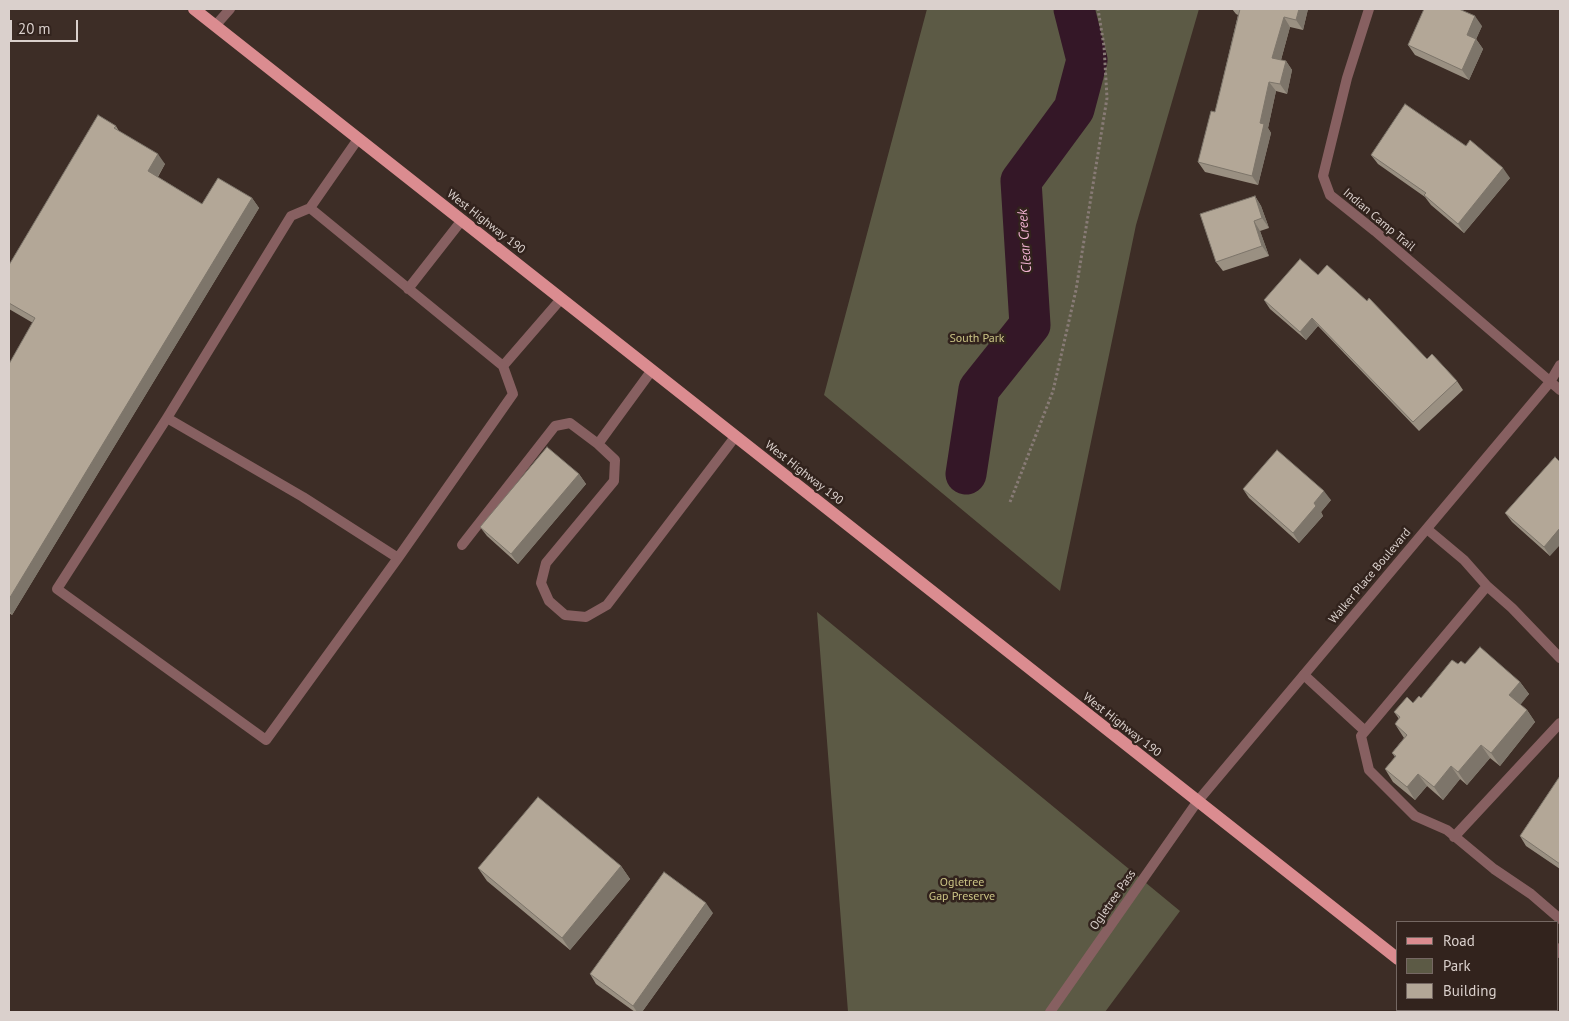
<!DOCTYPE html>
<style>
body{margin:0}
#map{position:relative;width:1569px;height:1021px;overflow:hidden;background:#3d2d26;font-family:"PT Sans",sans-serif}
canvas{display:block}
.frame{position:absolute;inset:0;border:10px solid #dad0cc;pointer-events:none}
.legend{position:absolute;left:1396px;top:921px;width:162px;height:90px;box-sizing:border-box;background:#32231d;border:1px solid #756863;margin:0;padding:6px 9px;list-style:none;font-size:15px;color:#dad0cc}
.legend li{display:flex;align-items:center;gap:10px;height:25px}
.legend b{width:25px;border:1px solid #756863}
.scale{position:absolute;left:10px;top:20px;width:68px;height:22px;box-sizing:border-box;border:2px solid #dad0cc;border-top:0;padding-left:6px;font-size:15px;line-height:18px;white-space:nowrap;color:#dad0cc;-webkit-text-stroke:4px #32231d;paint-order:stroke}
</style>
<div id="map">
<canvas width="1569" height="1021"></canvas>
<div class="frame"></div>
<ul class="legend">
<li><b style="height:6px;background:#db8c90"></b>Road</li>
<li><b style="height:14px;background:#5c5a45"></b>Park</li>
<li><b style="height:14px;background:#b3a797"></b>Building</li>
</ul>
<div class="scale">20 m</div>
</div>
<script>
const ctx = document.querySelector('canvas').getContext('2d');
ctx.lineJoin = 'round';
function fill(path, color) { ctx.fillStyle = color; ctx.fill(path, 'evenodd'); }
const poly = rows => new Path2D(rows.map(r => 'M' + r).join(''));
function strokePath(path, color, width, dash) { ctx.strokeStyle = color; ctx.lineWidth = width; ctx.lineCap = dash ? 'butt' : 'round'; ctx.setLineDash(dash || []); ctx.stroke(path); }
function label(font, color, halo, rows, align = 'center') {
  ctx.font = font + ' "PT Sans",sans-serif'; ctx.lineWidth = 5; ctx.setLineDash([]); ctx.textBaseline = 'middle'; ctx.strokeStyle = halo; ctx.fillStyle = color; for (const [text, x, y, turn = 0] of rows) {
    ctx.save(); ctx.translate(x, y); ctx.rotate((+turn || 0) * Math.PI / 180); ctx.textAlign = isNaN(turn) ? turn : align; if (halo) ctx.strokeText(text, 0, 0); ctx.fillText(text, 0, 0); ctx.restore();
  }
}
const green = poly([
 [927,9,1199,9,1136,225,1060,591,824,395],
 [817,612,1180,911,1105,1012,848,1012]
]);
const river = poly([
 [966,474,979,389,1030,325,1021,181,1074,109,1087,60,1074,9]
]);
const path = poly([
 [1010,502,1053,391,1076,290,1107,98,1104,46,1098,9]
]);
const service = poly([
 [215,26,230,9],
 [358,139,310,208,503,366,561,299],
 [310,208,291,216,167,418,57,589,266,740,398,558,513,394,503,366],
 [408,289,462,220],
 [167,418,303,497,398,558],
 [598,444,615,460,614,481,546,563,541,583,549,601,565,615,586,617,607,605,735,437],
 [1427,529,1464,560,1487,586],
 [462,545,555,426,570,423,598,444,652,370],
 [1560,658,1512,608,1487,586,1361,736,1369,770,1415,816,1447,830,1494,869,1531,894,1560,919],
 [1304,675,1365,731],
 [1454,837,1560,723],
 [1558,953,1560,948],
 [1525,1012,1526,1010]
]);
const minor = poly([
 [1369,9,1347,78,1323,176,1330,195,1375,231,1560,390],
 [1050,1012,1197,802,1550,382,1560,365]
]);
const primary = poly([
 [194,9,1398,959],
 [1472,1010,1476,1012]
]);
const wall = poly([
 [1232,9,1308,9,1303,30,1290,27,1281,60,1286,61,1292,70,1287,94,1276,91,1268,128,1271,133,1258,185,1205,172,1198,162,1215,112,1238,15,1236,14],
 [1482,26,1476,39,1483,49,1469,80,1415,55,1408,45],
 [116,126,119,131,165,164,158,177,202,204,252,198,259,208,12,615,9,613,9,364,33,323,9,309,9,265],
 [1371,155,1510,178,1464,233,1431,205,1425,197,1378,164],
 [1255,196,1261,206,1269,228,1260,231,1269,256,1223,271,1216,262],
 [1318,275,1427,359,1457,381,1463,390,1419,431,1318,326,1306,340,1270,309,1264,300],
 [1555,457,1550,556,1512,522,1505,513],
 [579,474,586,484,518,564,487,536,480,527],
 [1243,489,1331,500,1321,512,1323,516,1299,543,1249,498],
 [1458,664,1465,664,1520,682,1529,694,1520,704,1527,710,1535,722,1500,766,1490,758,1467,785,1460,779,1443,800,1427,786,1415,800,1393,782,1385,769,1395,757,1392,753,1404,738,1395,724,1399,719,1394,712,1421,698],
 [1560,776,1560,869,1526,846,1520,836],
 [621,866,630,879,570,950,487,881,478,868],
 [713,913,642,1012,635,1012,596,984,590,974]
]);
const shadedWall = poly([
 [1299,9,1308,9,1303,30,1296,20],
 [1475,16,1482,26,1474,44,1467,35],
 [1284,17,1290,27,1279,67,1272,58],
 [1476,39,1483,49,1469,80,1462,70],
 [1286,61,1292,70,1287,94,1280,84],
 [1269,82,1276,91,1268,128,1271,133,1258,185,1252,176,1260,123],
 [158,154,165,164,155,181,148,171],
 [1503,168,1510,178,1464,233,1458,224],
 [1255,196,1261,206,1269,228,1262,218],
 [252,198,259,208,12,615,9,610,9,599],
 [1254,221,1260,231,1269,256,1262,246],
 [1312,318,1318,326,1306,340,1300,332],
 [579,474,586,484,518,564,511,554],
 [1324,491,1331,500,1321,512,1323,516,1299,543,1293,533,1314,503],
 [1560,528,1560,545,1550,556,1544,547],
 [1520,682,1529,694,1518,708,1509,695],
 [1527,710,1535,722,1500,766,1491,753],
 [1481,745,1490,758,1467,785,1458,772],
 [1451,766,1460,779,1443,800,1434,787],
 [1418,774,1427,786,1415,800,1407,787],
 [621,866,630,879,570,950,562,938],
 [706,903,713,913,642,1012,637,1012,633,1006]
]);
const building = poly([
 [1240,9,1299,9,1296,20,1284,17,1272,58,1286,61,1280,84,1269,82,1260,123,1264,124,1252,176,1198,162,1211,111,1215,112,1240,9],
 [1424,9,1459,9,1475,16,1467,35,1476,39,1462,70,1408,45,1424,9],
 [1405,104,1466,146,1470,140,1503,168,1458,224,1424,195,1426,193,1371,155,1405,104],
 [98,115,116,126,114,128,158,154,148,171,202,204,218,178,252,198,9,599,9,364,35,318,9,303,9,265,98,115],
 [1255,196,1262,218,1254,221,1262,246,1216,262,1200,214,1255,196],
 [1300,259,1318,275,1327,265,1367,301,1369,298,1427,359,1432,354,1457,381,1413,422,1312,318,1300,332,1264,300,1300,259],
 [547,447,579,474,511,554,480,527,547,447],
 [1277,450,1324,491,1314,503,1316,506,1293,533,1243,489,1277,450],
 [1555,457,1560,462,1560,528,1544,547,1505,513,1555,457],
 [1480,647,1520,682,1509,695,1527,710,1491,753,1481,745,1458,772,1451,766,1434,787,1418,774,1407,787,1385,769,1396,756,1392,753,1407,735,1395,724,1400,717,1394,712,1407,697,1413,703,1419,696,1421,698,1452,660,1458,664,1461,661,1465,664,1480,647],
 [1560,776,1560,864,1520,836,1560,776],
 [538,797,621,866,562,938,478,868,538,797],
 [664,872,706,903,633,1006,590,974,664,872]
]);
const streetNames = [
 ["Indian Camp Trail",1379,220,40],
 ["West Highway 190",486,222,38],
 ["West Highway 190",804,473,38],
 ["Walker Place Boulevard",1370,576,-50],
 ["West Highway 190",1122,725,38],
 ["Ogletree Pass",1113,900,-55]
];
const parkNames = [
 ["South Park",977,339],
 ["Ogletree",962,883],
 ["Gap Preserve",962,897]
];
const waterNames = [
 ["Clear Creek",1025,241,-94]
];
fill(green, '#5c5a45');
strokePath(river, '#341727', 41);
strokePath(path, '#887b76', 3, [2.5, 2.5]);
strokePath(service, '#876061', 10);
strokePath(minor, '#876061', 10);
strokePath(primary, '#db8c90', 12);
fill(wall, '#9a9082');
fill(shadedWall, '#7d756a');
fill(building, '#b3a797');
strokePath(building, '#7d756a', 1);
label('12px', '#dad0cc', '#32231d', streetNames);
label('12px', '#cbc485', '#32231d', parkNames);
label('italic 14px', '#f2b3d2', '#32231d', waterNames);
</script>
